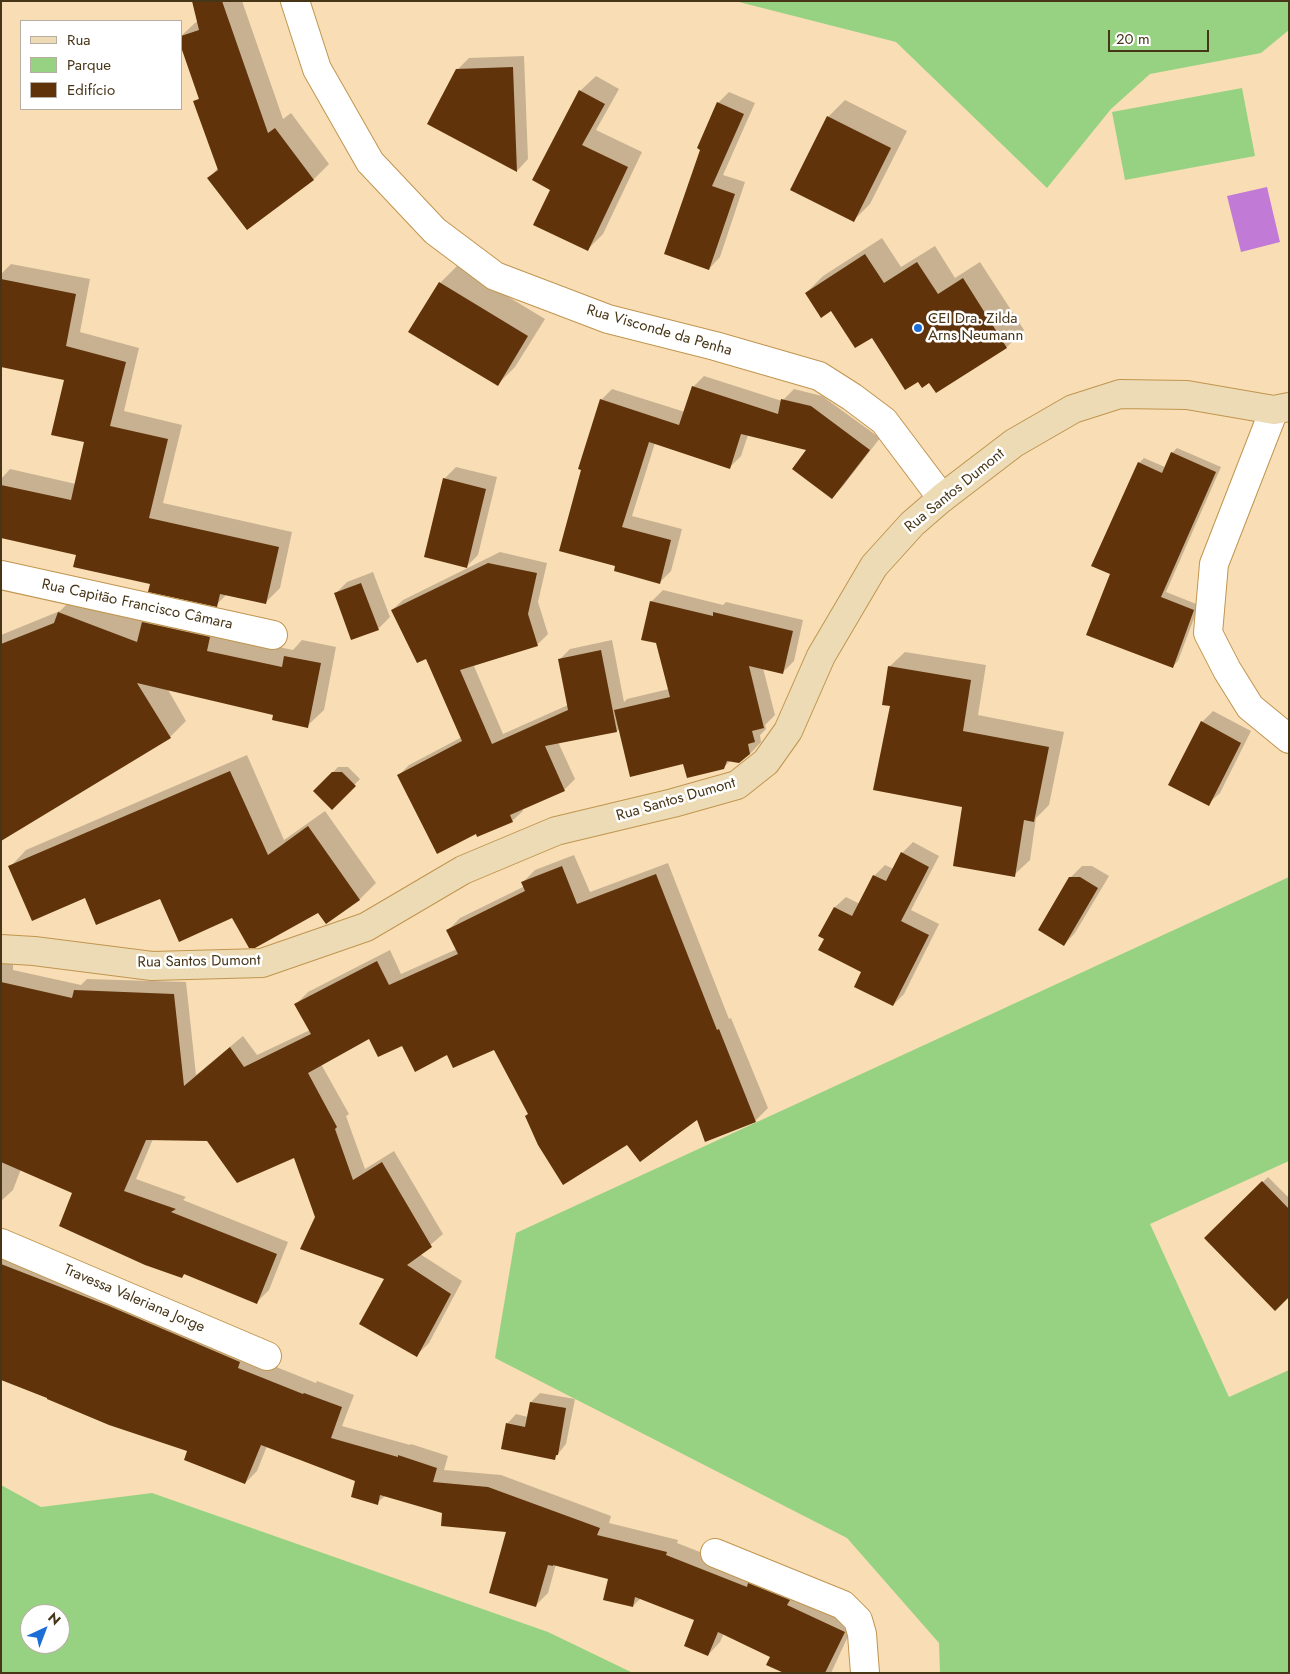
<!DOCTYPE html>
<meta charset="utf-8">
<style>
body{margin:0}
#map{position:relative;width:1290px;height:1674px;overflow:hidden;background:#f9deb5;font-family:Jost,sans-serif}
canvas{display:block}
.frame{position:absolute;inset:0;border:2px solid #473517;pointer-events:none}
.legend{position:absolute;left:20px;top:20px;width:162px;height:90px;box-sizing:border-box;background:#fff;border:1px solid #b5aea2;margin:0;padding:6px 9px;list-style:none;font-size:15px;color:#473517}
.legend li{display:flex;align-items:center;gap:10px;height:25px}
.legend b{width:25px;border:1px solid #b5aea2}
.north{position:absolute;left:20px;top:1604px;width:50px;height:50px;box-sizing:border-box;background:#fff;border:1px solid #b5aea2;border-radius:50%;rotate:43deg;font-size:14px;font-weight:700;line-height:20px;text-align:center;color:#473517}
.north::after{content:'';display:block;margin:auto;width:18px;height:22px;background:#1d6dd7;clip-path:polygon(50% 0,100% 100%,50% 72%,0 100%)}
.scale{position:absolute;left:1108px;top:30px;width:101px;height:22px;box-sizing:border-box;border:2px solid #473517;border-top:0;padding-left:6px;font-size:15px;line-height:18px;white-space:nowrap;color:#473517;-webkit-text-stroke:4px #fff;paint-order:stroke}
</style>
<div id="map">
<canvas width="1290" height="1674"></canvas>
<div class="frame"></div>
<ul class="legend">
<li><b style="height:6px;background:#ecdbb4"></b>Rua</li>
<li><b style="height:14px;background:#97d282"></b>Parque</li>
<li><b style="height:14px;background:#60330a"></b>Edifício</li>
</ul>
<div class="north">N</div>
<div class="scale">20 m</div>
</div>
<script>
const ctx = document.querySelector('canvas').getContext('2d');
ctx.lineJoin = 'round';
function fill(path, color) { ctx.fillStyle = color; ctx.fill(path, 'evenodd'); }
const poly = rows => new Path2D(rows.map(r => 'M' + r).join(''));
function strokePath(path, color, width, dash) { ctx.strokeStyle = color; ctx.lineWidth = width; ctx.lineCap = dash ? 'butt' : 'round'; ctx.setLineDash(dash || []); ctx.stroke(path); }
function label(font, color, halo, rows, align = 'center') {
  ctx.font = font + ' Jost,sans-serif'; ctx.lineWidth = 5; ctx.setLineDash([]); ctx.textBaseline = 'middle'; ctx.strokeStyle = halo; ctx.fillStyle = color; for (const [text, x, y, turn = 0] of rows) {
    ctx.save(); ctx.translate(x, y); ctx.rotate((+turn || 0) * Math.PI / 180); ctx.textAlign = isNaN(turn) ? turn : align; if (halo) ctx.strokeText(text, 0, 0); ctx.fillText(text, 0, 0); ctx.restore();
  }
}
const green = poly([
 [735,1,1289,1,1289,30,1261,53,1150,74,1111,109,1047,188,896,42],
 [1242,88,1255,156,1125,180,1112,112],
 [1289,877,1289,1161,1150,1224,1229,1397,1289,1370,1289,1673,940,1673,939,1643,847,1538,495,1358,516,1233],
 [1,1485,41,1507,152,1493,548,1632,633,1673,1,1673],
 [30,1614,60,1614,60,1644,30,1644]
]);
const water = poly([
 [1267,187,1280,242,1241,252,1227,196]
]);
const shadow = poly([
 [194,1,242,1,283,119,291,113,329,164,314,179,209,178,218,168,195,102,200,97,181,36,195,23,198,21],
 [524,56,528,159,517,171,457,70,469,58],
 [596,76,619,89,596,130,642,152,603,234,588,249,551,189,580,91],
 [729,92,755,103,723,175,745,182,720,257,709,269,666,253,718,103],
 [845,100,907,131,870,204,853,221,828,117],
 [882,238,901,267,935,246,955,278,980,262,1024,330,1007,347,936,391,930,381,872,336,806,293,823,276],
 [11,264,90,279,80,332,139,348,124,411,182,425,163,503,292,532,280,588,265,603,227,594,216,605,152,583,77,554,1,537,1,479,10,469,76,484,85,441,65,379,1,366,1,274],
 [457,266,545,319,515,367,498,384,440,283],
 [704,376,782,401,794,389,822,396,880,438,843,486,832,498,808,449,748,435,741,456,730,467,655,443,632,516,682,529,671,571,660,582,616,570,601,400,612,389,685,412,693,387],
 [1177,448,1221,467,1166,592,1199,605,1178,661,1172,667,1111,574,1139,463,1144,458,1165,467,1172,453],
 [456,467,497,477,478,555,466,567,444,479],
 [500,552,547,563,538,602,548,634,537,645,474,666,503,734,568,705,559,660,570,649,612,640,624,702,627,699,669,689,651,602,663,590,723,605,726,602,803,620,794,661,783,672,763,668,775,715,765,725,766,729,760,735,761,742,750,754,731,760,723,768,684,762,620,728,617,731,558,742,575,779,564,790,522,808,523,811,512,821,476,832,398,776,409,765,462,737,426,657,392,610,403,600],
 [373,572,390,617,378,629,336,593,347,582],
 [75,596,144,622,159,606,222,635,293,650,302,640,336,647,324,710,307,726,274,714,167,688,186,721,170,737,1,839,1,635,60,611],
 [905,652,986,665,978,715,1064,732,1049,805,1036,818,1030,860,1014,875,963,806,889,667],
 [1213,711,1251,731,1220,793,1208,804,1202,722],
 [247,755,284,840,325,811,376,883,360,899,327,922,318,911,233,917,160,897,85,896,10,867,26,850],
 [338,767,348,767,360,779,332,808,315,791],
 [913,842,939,856,911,910,939,924,904,994,893,1005,863,972,826,938,835,907,846,897,860,904,874,876,885,865,894,869,902,853],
 [574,855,590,892,668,863,729,1019,731,1018,768,1108,756,1120,706,1140,697,1118,627,1144,529,1114,494,1048,448,1053,370,1037,321,1064,349,1114,346,1116,365,1169,394,1151,443,1234,420,1254,462,1281,429,1343,417,1355,385,1278,317,1218,295,1156,208,1140,153,1139,136,1179,186,1197,183,1200,288,1242,269,1290,257,1302,185,1273,182,1277,74,1193,21,1169,13,1190,1,1201,1,960,13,960,13,970,81,985,87,979,186,982,196,1075,243,1036,257,1055,310,1030,296,1004,308,992,390,950,401,974,457,949,448,930,460,918,525,886,523,882,535,870],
 [1082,866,1092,866,1109,876,1075,933,1064,945,1070,878],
 [1268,1177,1289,1198,1289,1295,1206,1238],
 [1,1248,249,1356,316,1383,317,1381,354,1395,342,1426,410,1445,411,1444,448,1456,444,1470,501,1475,611,1516,609,1523,678,1540,677,1543,759,1575,856,1619,831,1673,785,1673,772,1656,724,1633,720,1642,708,1655,695,1619,641,1598,633,1606,610,1578,556,1564,548,1593,536,1605,508,1530,385,1496,377,1503,356,1480,267,1446,257,1471,245,1483,189,1450,1,1378],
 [540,1393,575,1399,566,1444,554,1459,507,1424,516,1414,528,1417,531,1402]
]);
const building = poly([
 [192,1,222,1,268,133,275,128,314,180,247,230,207,178,218,170,193,101,199,99,181,47,181,36,199,30],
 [513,67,517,172,427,124,456,69],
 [579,90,605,104,582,145,628,167,588,251,533,225,550,190,532,180],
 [717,102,744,114,712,186,735,194,709,270,664,254,700,150,697,148],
 [827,116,891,148,854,222,790,190],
 [865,254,884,283,917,262,938,294,963,278,1007,348,936,393,929,383,922,388,918,382,905,390,872,338,855,348,831,311,821,318,805,293],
 [1,279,76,294,66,346,126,362,110,426,168,439,149,518,279,547,266,604,220,594,217,607,148,592,150,584,73,567,76,555,1,538,1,485,71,500,84,442,51,435,64,380,1,367],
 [439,282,528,336,498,386,408,332],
 [692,386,778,414,781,399,811,406,870,450,832,499,792,469,806,450,741,434,730,469,649,442,622,527,671,540,660,584,614,571,615,566,559,551,581,470,578,469,600,399,679,425],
 [1171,452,1216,472,1161,597,1194,610,1173,668,1086,635,1110,574,1091,566,1138,462,1162,473],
 [443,478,486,489,467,568,424,557],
 [488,563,537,573,528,614,538,646,460,670,492,744,568,710,558,659,601,650,617,732,545,746,565,791,510,815,513,822,477,837,476,834,437,854,397,775,462,741,426,659,417,663,391,610],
 [361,583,379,630,351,640,334,593],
 [650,601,713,616,713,612,793,631,783,674,749,666,764,728,752,731,755,742,748,744,750,754,739,763,727,761,724,769,687,778,683,764,630,777,614,710,670,697,656,643,641,640],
 [58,612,137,642,142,622,210,637,207,651,282,667,284,656,321,663,308,728,272,720,273,715,137,683,171,738,1,841,1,644,54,623],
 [888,666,971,680,963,731,1049,747,1034,822,1024,820,1015,877,953,866,962,807,873,790,890,706,882,705],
 [1201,721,1241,743,1209,806,1168,785],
 [230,771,268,855,308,826,360,900,326,924,318,913,255,948,249,948,232,918,179,942,160,899,96,925,85,898,32,921,8,866],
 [332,772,342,772,356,786,332,810,313,791],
 [901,852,929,867,901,921,929,935,893,1006,854,987,861,972,818,950,824,939,818,936,834,907,852,916,873,875,886,881],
 [562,866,577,904,656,874,717,1030,719,1029,756,1122,705,1142,697,1120,640,1162,627,1145,563,1185,538,1145,525,1116,528,1114,494,1050,453,1068,447,1055,415,1072,402,1046,378,1057,369,1039,308,1073,337,1127,335,1129,353,1180,382,1162,432,1247,407,1265,451,1294,417,1357,359,1324,384,1279,300,1249,315,1217,294,1158,237,1183,207,1141,146,1140,124,1191,176,1209,171,1212,277,1254,257,1304,184,1274,182,1278,145,1265,59,1226,72,1193,1,1162,1,982,72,998,74,990,174,994,184,1086,230,1047,244,1067,311,1034,294,1004,377,961,389,985,458,954,446,930,525,891,521,882],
 [1069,877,1080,877,1098,888,1064,946,1038,930],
 [1262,1181,1289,1209,1289,1297,1275,1311,1204,1238],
 [1,1264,109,1306,240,1362,238,1368,303,1394,304,1393,342,1407,331,1438,398,1457,398,1455,437,1468,433,1482,488,1487,600,1528,597,1535,667,1552,666,1555,747,1587,748,1583,790,1600,787,1605,845,1632,825,1673,784,1673,766,1665,770,1657,718,1632,708,1656,684,1646,694,1620,635,1597,633,1607,603,1600,608,1579,553,1565,553,1566,548,1565,536,1607,489,1593,506,1532,441,1526,442,1513,380,1495,378,1505,351,1497,355,1481,261,1445,245,1484,184,1460,187,1451,109,1425,47,1399,47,1398,1,1380],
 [530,1402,566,1408,558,1455,556,1455,555,1460,501,1449,506,1423,525,1427]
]);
const street = poly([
 [295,1,317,69,370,162,435,231,495,276,608,319,715,346,819,376,852,397,884,421,942,498],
 [1274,410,1214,564,1208,633,1227,670,1250,707,1289,739],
 [1,575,273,635],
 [1,1243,267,1356],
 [715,1553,843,1605,858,1620,862,1634,865,1673]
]);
const secondary = poly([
 [1,949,34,951,152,966,262,963,366,927,463,870,556,831,673,803,737,785,766,762,788,731,821,656,874,566,912,524,942,498,1014,443,1073,409,1120,394,1187,395,1274,410,1289,407]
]);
const markers = [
 [918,328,5,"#1d6dd7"]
];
const poiNames = [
 ["CEI Dra. Zilda",928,319],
 ["Arns Neumann",928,336]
];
const streetNames = [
 ["Rua Visconde da Penha",659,331,16],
 ["Rua Santos Dumont",955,491,-39],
 ["Rua Capitão Francisco Câmara",137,605,12],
 ["Rua Santos Dumont",676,800,-16],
 ["Rua Santos Dumont",199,962,-1],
 ["Travessa Valeriana Jorge",134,1299,23]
];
fill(green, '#97d282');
fill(water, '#c17bd7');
fill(shadow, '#0003');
fill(building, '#60330a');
strokePath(street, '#c0954f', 30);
strokePath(secondary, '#c0954f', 30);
strokePath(street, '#fff', 28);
strokePath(secondary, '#ecdbb4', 28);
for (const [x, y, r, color] of markers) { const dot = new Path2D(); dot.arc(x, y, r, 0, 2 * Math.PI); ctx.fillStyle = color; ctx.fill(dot); strokePath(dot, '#fff', 2); }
label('15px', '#473517', '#fff', poiNames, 'left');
label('15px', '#473517', '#fff', streetNames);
</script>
